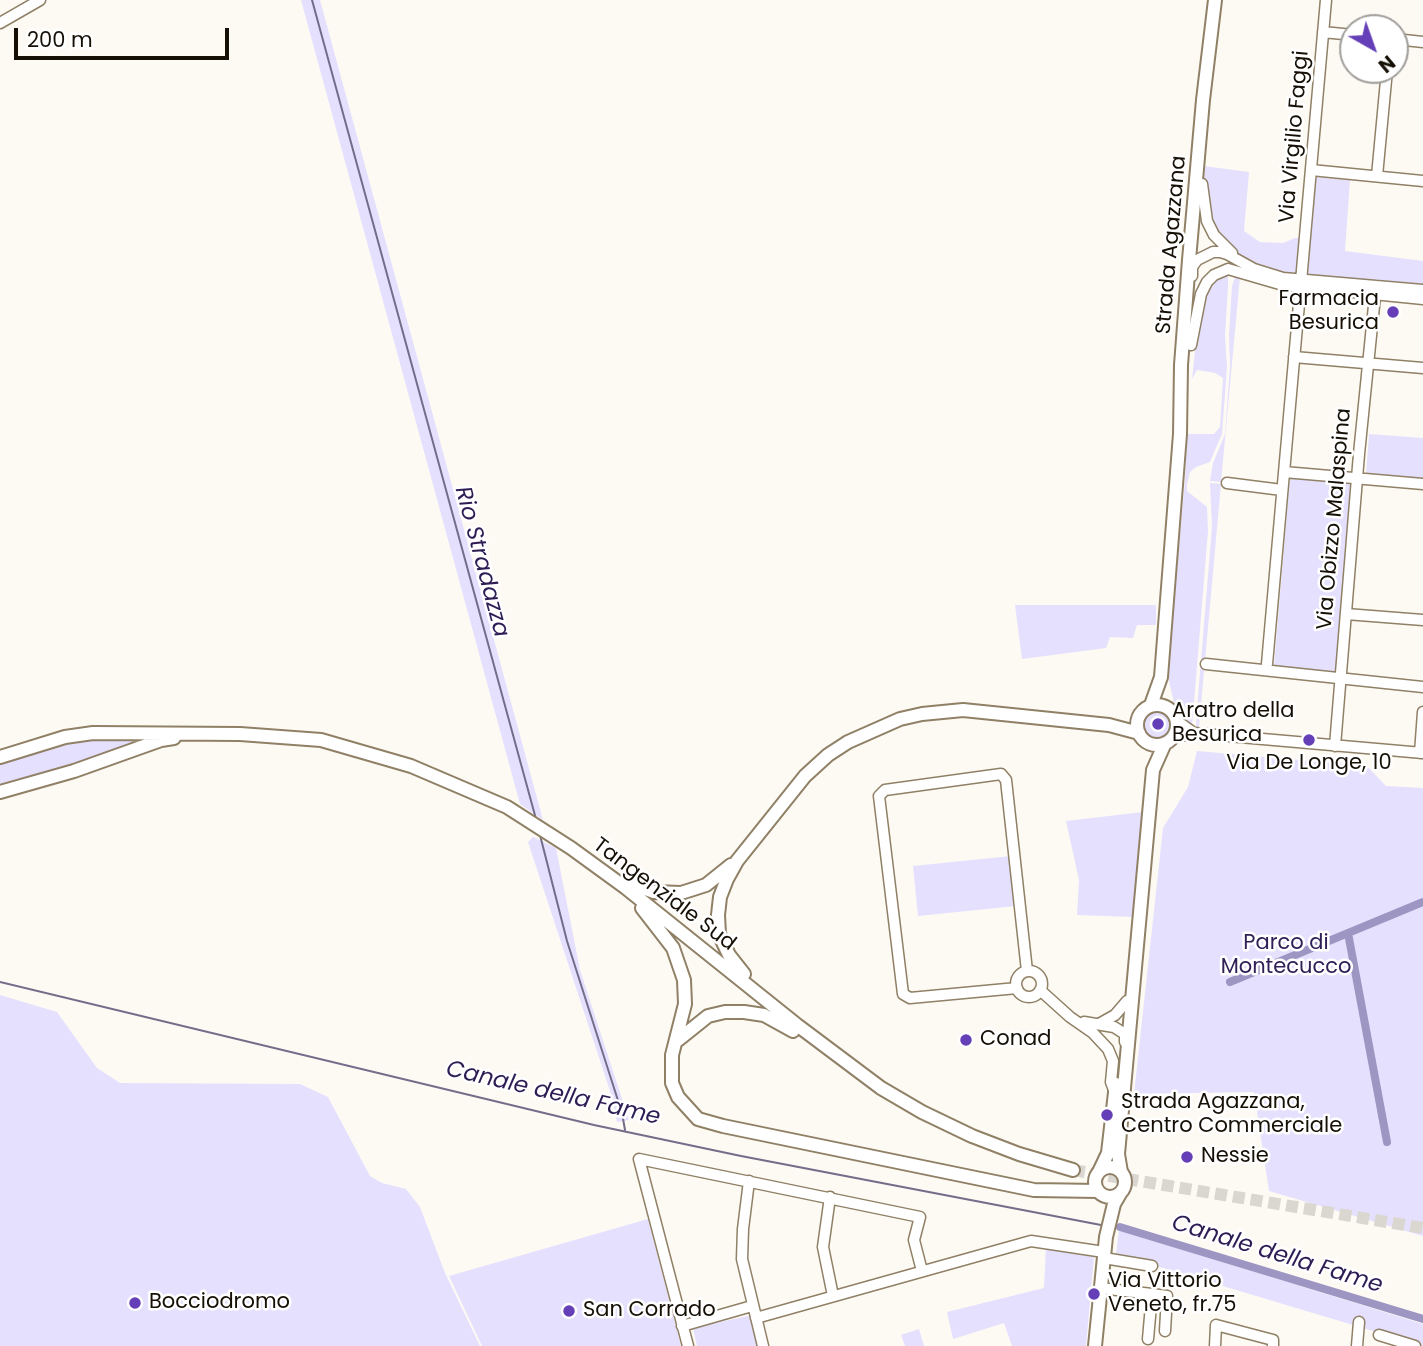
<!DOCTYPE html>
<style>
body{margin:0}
#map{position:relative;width:1423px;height:1346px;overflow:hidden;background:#fdfaf4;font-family:Poppins,sans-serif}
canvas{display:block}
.north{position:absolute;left:1339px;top:14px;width:70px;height:70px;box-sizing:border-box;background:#fff;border:2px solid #a19f9b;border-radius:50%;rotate:140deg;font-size:19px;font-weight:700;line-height:28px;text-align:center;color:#150f06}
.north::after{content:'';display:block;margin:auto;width:24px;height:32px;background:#653fb7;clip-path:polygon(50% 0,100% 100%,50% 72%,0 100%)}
.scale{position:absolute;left:14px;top:28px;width:215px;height:32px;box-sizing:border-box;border:4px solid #150f06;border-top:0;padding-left:9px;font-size:21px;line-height:24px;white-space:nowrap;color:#150f06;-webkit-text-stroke:5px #fff;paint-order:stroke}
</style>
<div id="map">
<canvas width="1423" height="1346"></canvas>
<div class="north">N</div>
<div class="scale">200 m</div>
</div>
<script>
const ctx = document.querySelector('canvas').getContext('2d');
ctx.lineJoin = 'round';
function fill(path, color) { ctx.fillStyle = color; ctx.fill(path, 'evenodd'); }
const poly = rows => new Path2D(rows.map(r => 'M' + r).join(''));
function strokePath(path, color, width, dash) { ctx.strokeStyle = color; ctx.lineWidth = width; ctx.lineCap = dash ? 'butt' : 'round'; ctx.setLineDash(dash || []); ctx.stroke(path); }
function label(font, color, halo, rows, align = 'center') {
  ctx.font = font + ' Poppins,sans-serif'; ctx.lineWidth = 5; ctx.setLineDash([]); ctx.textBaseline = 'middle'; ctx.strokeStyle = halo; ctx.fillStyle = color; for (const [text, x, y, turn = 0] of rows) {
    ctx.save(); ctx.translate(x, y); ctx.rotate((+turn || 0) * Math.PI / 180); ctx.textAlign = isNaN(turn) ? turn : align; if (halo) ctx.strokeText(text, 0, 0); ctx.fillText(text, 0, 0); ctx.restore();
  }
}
const green = poly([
 [301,0,320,0,543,820,520,804],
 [1204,166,1249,172,1244,231,1260,242,1283,243,1295,238,1305,238,1311,177,1350,180,1345,251,1423,261,1423,290,1283,278,1241,261,1214,235,1202,184],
 [1222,275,1228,276,1228,286,1225,336,1227,367,1222,434,1210,462,1196,467,1190,472,1187,484,1187,491,1207,507,1208,531,1192,727,1185,721,1174,702,1167,673,1185,480,1187,434,1214,434,1220,427,1223,378,1215,373,1197,370,1192,379,1197,332,1205,293,1215,280],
 [1235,277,1240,277,1221,482,1210,481,1213,463,1225,434,1230,366,1229,335,1232,286],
 [1369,434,1423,438,1423,479,1366,475],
 [1290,477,1354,484,1335,673,1274,666],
 [1210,483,1221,484,1199,727,1196,727,1198,697,1212,527],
 [1015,605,1156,605,1156,625,1137,625,1133,638,1110,637,1106,648,1022,659],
 '1141 724a16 16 0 1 1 32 0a16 16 0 1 1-32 0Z',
 [135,736,135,743,107,754,0,787,0,760,72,739],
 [1197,751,1367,766,1386,786,1423,788,1423,1236,1269,1191,1254,1092,1134,1094,1163,828,1188,787],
 [1143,812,1135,917,1077,915,1079,880,1066,821],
 [533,837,556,848,580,970,629,1120,617,1122,611,1094,528,842],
 [1011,856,1016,906,918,916,913,866],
 [0,995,57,1012,97,1068,120,1083,300,1084,328,1097,370,1176,382,1183,406,1189,420,1207,445,1273,480,1346,0,1346],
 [648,1219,681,1346,482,1346,449,1276],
 [1119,1230,1423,1324,1423,1346,1116,1254],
 [1046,1247,1094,1257,1086,1346,1012,1346,1004,1323,953,1339,947,1312,1044,1288],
 [752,1315,761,1346,697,1346,693,1328],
 [919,1329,924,1346,905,1346,901,1335]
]);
const stream = poly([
 [312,0,536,819],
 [540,835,567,941,622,1113,625,1130],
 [0,982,594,1125,741,1156,1101,1225]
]);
const canal = poly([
 [1348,933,1387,1142],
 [1230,982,1423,902],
 [1120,1227,1423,1319]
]);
const majorTunnel = poly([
 [1073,1170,1423,1228]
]);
const minor = poly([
 [0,23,40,0],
 [1323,32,1353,35],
 [1395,39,1423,42],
 [1311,170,1423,181],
 [1377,176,1387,70],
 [1202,184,1207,221,1214,235,1232,253],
 [1192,276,1192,267,1197,260,1213,252,1220,252,1227,254,1254,269,1283,278,1423,290],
 [1191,345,1201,294,1207,282,1214,275,1228,269,1283,285,1423,299],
 [1294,357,1423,368],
 [1284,472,1423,484],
 [1227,483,1282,490],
 [1346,614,1423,620],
 [1206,664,1423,687],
 [1267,664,1326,0],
 [1177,721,1194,733],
 [1172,738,1194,733,1423,753],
 [1335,746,1359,454,1376,286],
 [1420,753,1423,712],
 '1016 984a13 13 0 1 1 26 0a13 13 0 1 1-26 0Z',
 [1017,988,910,998,903,994,879,796,885,790,1001,774,1006,780,1027,971],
 [1040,990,1070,1017,1093,1033,1108,1049,1113,1061,1111,1082,1114,1090],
 [1084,1022,1114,1027,1125,1034,1125,1042],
 [1099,1024,1115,1015,1127,1001],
 [749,1181,743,1229,742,1259,763,1346],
 [830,1197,823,1247,833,1296],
 [1104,1258,1152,1266],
 [1100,1288,1152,1294,1148,1339],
 [1152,1294,1167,1296,1165,1331],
 [756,1318,1031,1241,1104,1252],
 [682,1326,752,1306],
 [1379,1335,1415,1346],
 [688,1346,639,1159,920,1217,914,1240,922,1271],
 [1215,1346,1216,1325,1273,1340,1273,1346],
 [1357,1346,1359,1322]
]);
const major = poly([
 '1137 725a20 20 0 1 1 40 0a20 20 0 1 1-40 0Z',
 [1151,705,1161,677,1180,434,1181,365,1189,260,1203,100,1215,0],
 [0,757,65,737,93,733,240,734,321,740,411,766,507,807,571,848,626,888,797,1025,881,1088,922,1112,972,1136,1019,1154,1073,1170],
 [0,792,74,771,161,740,174,738],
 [627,882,654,892,681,893,706,885,731,865],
 [642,908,673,948,684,980,685,1004,672,1055,672,1083,678,1097,698,1119,723,1126,1034,1190,1098,1191],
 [744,974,729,955,719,934,718,915,720,897,727,879,737,861,805,776,828,755,848,742,900,719,922,714,963,710,1109,725,1139,733],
 [678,1040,708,1016,725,1012,744,1012,764,1015,793,1031],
 '1095 1182a15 15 0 1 1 30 0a15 15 0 1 1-30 0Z',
 [1099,1172,1108,1153,1116,1084],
 [1121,1172,1118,1154,1153,770,1165,743],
 [1095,1346,1106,1237,1114,1204,1121,1192]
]);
const markers = [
 [1393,312,7,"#653fb7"],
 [1158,724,7,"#653fb7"],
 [1309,740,7,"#653fb7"],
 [966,1040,7,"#653fb7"],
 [1107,1115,7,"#653fb7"],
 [1187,1157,7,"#653fb7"],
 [1094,1294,7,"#653fb7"],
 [135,1303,7,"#653fb7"],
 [569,1311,7,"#653fb7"]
];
const streetNames = [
 ["Via Virgilio Faggi",1295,137,-85],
 ["Strada Agazzana",1172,245,-85],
 ["Via Obizzo Malaspina",1335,519,-85],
 ["Tangenziale Sud",664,895,37]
];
const poiNames = [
 ["Farmacia",1379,300,"right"],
 ["Besurica",1379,324,"right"],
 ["Aratro della",1172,712],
 ["Besurica",1172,736],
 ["Via De Longe, 10",1309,764,"center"],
 ["Conad",980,1040],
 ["Strada Agazzana,",1121,1103],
 ["Centro Commerciale",1121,1127],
 ["Nessie",1201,1157],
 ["Via Vittorio",1108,1282],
 ["Veneto, fr.75",1108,1306],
 ["Bocciodromo",149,1303],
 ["San Corrado",583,1311]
];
const parkNames = [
 ["Parco di",1286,944],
 ["Montecucco",1286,968]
];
const waterNames = [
 ["Rio Stradazza",481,562,75],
 ["Canale della Fame",553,1094,13],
 ["Canale della Fame",1277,1255,17]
];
fill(green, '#e5e0fe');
strokePath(stream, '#746d8a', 2);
strokePath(canal, '#9d95c2', 8);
strokePath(majorTunnel, '#dad7d0', 12, [12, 6]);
strokePath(minor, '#908066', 13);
strokePath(major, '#908066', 16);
strokePath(minor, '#fff', 10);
strokePath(major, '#fff', 12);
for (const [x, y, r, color] of markers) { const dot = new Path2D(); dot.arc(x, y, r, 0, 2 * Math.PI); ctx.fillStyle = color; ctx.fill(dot); strokePath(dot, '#fff', 2.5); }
label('21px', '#150f06', '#fff', streetNames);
label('21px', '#150f06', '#fff', poiNames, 'left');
label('21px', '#302057', '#fff', parkNames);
label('italic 23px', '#2d1d54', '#fff', waterNames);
</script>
